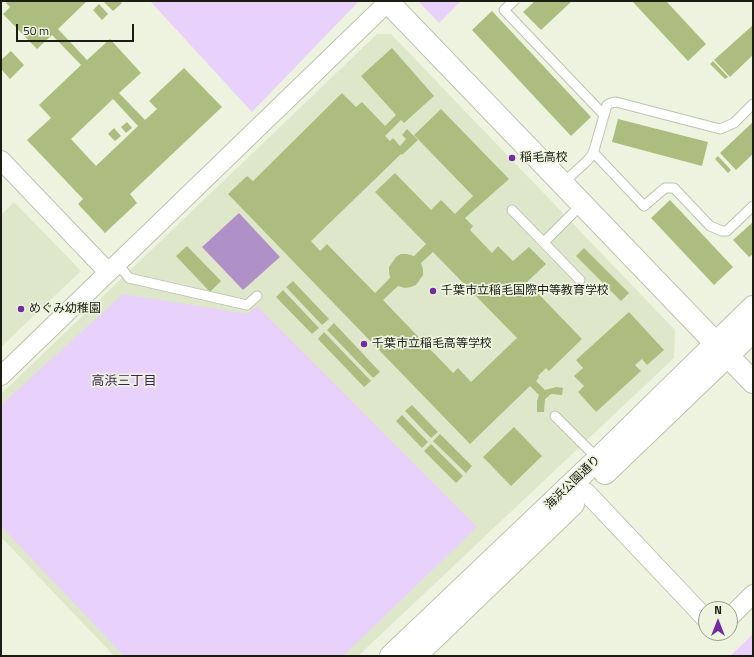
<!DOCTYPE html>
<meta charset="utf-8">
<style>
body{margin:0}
#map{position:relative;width:754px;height:657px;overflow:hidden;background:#edf3de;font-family:"Titillium Web",sans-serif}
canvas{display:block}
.frame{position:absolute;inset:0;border:2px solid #1b1d15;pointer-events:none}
.north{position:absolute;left:698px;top:601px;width:40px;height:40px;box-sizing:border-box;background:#edf3de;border:1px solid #999d8e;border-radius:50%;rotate:0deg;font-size:11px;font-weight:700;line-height:16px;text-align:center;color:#1b1d15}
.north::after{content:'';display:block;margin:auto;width:14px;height:18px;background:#722c9f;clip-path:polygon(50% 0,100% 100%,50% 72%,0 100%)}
.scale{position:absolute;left:16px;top:24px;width:118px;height:18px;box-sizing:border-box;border:2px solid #1b1d15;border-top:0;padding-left:5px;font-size:12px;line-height:14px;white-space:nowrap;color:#1b1d15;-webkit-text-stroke:3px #edf3de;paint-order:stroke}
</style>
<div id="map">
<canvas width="754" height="657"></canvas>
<div class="frame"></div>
<div class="north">N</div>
<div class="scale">50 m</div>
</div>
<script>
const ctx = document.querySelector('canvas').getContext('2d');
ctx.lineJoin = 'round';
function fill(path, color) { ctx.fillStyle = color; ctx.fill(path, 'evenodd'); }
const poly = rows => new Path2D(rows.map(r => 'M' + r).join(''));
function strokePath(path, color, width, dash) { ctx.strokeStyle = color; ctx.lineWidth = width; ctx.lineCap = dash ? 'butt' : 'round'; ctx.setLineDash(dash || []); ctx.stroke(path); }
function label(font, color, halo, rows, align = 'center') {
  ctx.font = font + ' "Titillium Web","Noto Sans JP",sans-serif'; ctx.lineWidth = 3.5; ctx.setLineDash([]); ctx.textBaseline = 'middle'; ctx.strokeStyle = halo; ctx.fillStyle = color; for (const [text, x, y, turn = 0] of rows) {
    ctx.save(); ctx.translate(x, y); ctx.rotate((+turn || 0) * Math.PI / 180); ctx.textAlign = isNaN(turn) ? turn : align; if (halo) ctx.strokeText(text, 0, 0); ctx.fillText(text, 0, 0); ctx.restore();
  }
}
const built = poly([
 [377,34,391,34,675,330,674,358,358,656,114,656,1,537,1,394],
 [14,202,81,271,1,347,1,215]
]);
const green = poly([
 [150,1,359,1,252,112],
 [418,1,461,1,439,23],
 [123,294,248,314,257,306,477,527,343,656,124,656,1,526,1,405],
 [753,634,753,656,730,656]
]);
const water = poly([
 [239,213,280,257,243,290,202,247]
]);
const building = poly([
 [8,1,87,1,58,29,87,60,110,39,141,73,119,93,145,120,157,109,149,101,184,68,222,107,130,194,137,203,105,233,78,204,83,199,27,140,51,118,39,105,81,65,52,35,37,49,3,14,10,7,6,3],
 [113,99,138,126,96,166,71,139],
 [103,1,120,1,122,3,113,11],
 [535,1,572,1,541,30,523,12],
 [632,1,666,1,706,44,688,61],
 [99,4,108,14,102,20,93,10],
 [492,11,591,117,571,136,472,30],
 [753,25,753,55,730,77,714,60],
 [392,48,434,96,404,123,401,120,385,136,390,141,393,138,400,146,406,139,402,135,407,129,418,140,402,155,401,154,311,241,320,251,327,244,375,293,390,278,389,272,389,267,396,257,401,254,407,254,414,256,426,244,375,192,395,173,431,210,441,200,455,214,473,196,414,135,441,109,509,179,465,218,473,226,470,230,492,253,498,246,513,261,529,247,546,264,527,282,582,339,549,371,546,368,538,376,539,377,536,381,545,390,556,387,563,388,562,395,551,394,545,399,544,412,537,412,537,401,539,395,530,386,470,444,228,194,247,176,253,181,342,93,356,107,362,102,385,126,396,115,361,76],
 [433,252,517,338,471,382,458,368,453,373,383,300,398,286,405,288,411,287,416,285,423,275,423,269,421,263],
 [11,51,24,65,10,79,1,69,1,60],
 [713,61,728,77,725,79,710,64],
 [618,119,708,142,702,166,612,142],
 [127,122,132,128,126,133,121,127],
 [753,122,753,154,736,170,720,153],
 [114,128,121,136,115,141,108,134],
 [718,156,731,170,728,173,715,159],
 [670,200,733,267,714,285,651,218],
 [753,222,753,254,749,257,733,240],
 [187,246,221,281,210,292,176,256],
 [584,248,629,293,621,301,576,256],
 [293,281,329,319,322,325,286,287],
 [283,290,319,328,312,334,276,297],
 [629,312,664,350,647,365,642,359,635,365,641,371,596,412,578,392,584,386,574,376,583,368,576,360],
 [334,323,380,372,373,378,327,330],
 [324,332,371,381,364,387,318,339],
 [412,405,438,432,431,438,405,411],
 [402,415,428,442,422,448,396,421],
 [514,427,542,456,511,486,483,457],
 [440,434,472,466,466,473,433,441],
 [431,444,463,476,456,483,424,451]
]);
const lane = poly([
 [514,1,504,10,604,115],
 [593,152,644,206,665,188,674,188,710,226,722,231,727,231,730,228,753,206],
 [563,183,587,161,593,154,607,105,611,103,616,102,720,129,734,123,753,104],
 [512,210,580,280],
 [544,242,583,203],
 [118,264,129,278,247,305,257,296],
 [555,416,598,459]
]);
const street = poly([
 [1,160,108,272],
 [1,376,388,2],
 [586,492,706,619],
 [730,617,753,594]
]);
const secondary = poly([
 [387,1,753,382],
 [605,473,753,331],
 [391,656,598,459,753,307],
 [415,656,573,504]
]);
const markers = [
 [512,158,4,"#722c9f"],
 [433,291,4,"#722c9f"],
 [21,309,4,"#722c9f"],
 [364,344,4,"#722c9f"]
];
const poiNames = [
 ["稲毛高校",520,158],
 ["千葉市立稲毛国際中等教育学校",441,291],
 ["めぐみ幼稚園",29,309],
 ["千葉市立稲毛高等学校",372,344]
];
const streetNames = [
 ["海浜公園通り",573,483,-44]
];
const neighbourhoodNames = [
 ["高浜三丁目",124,382]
];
fill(built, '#dfe7cb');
fill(green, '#e8d2fb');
fill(water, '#af91c8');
fill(building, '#adbd7f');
strokePath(lane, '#bec4b0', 11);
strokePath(street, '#bec4b0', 20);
strokePath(secondary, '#bec4b0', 24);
strokePath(lane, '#fff', 9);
strokePath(street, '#fff', 18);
strokePath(secondary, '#fff', 22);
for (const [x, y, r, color] of markers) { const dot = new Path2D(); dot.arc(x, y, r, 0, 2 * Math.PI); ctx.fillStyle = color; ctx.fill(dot); strokePath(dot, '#edf3de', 1.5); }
label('12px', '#1b1d15', '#edf3de', poiNames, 'left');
label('12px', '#1b1d15', '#edf3de', streetNames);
label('13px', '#3f1f56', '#edf3de', neighbourhoodNames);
</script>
